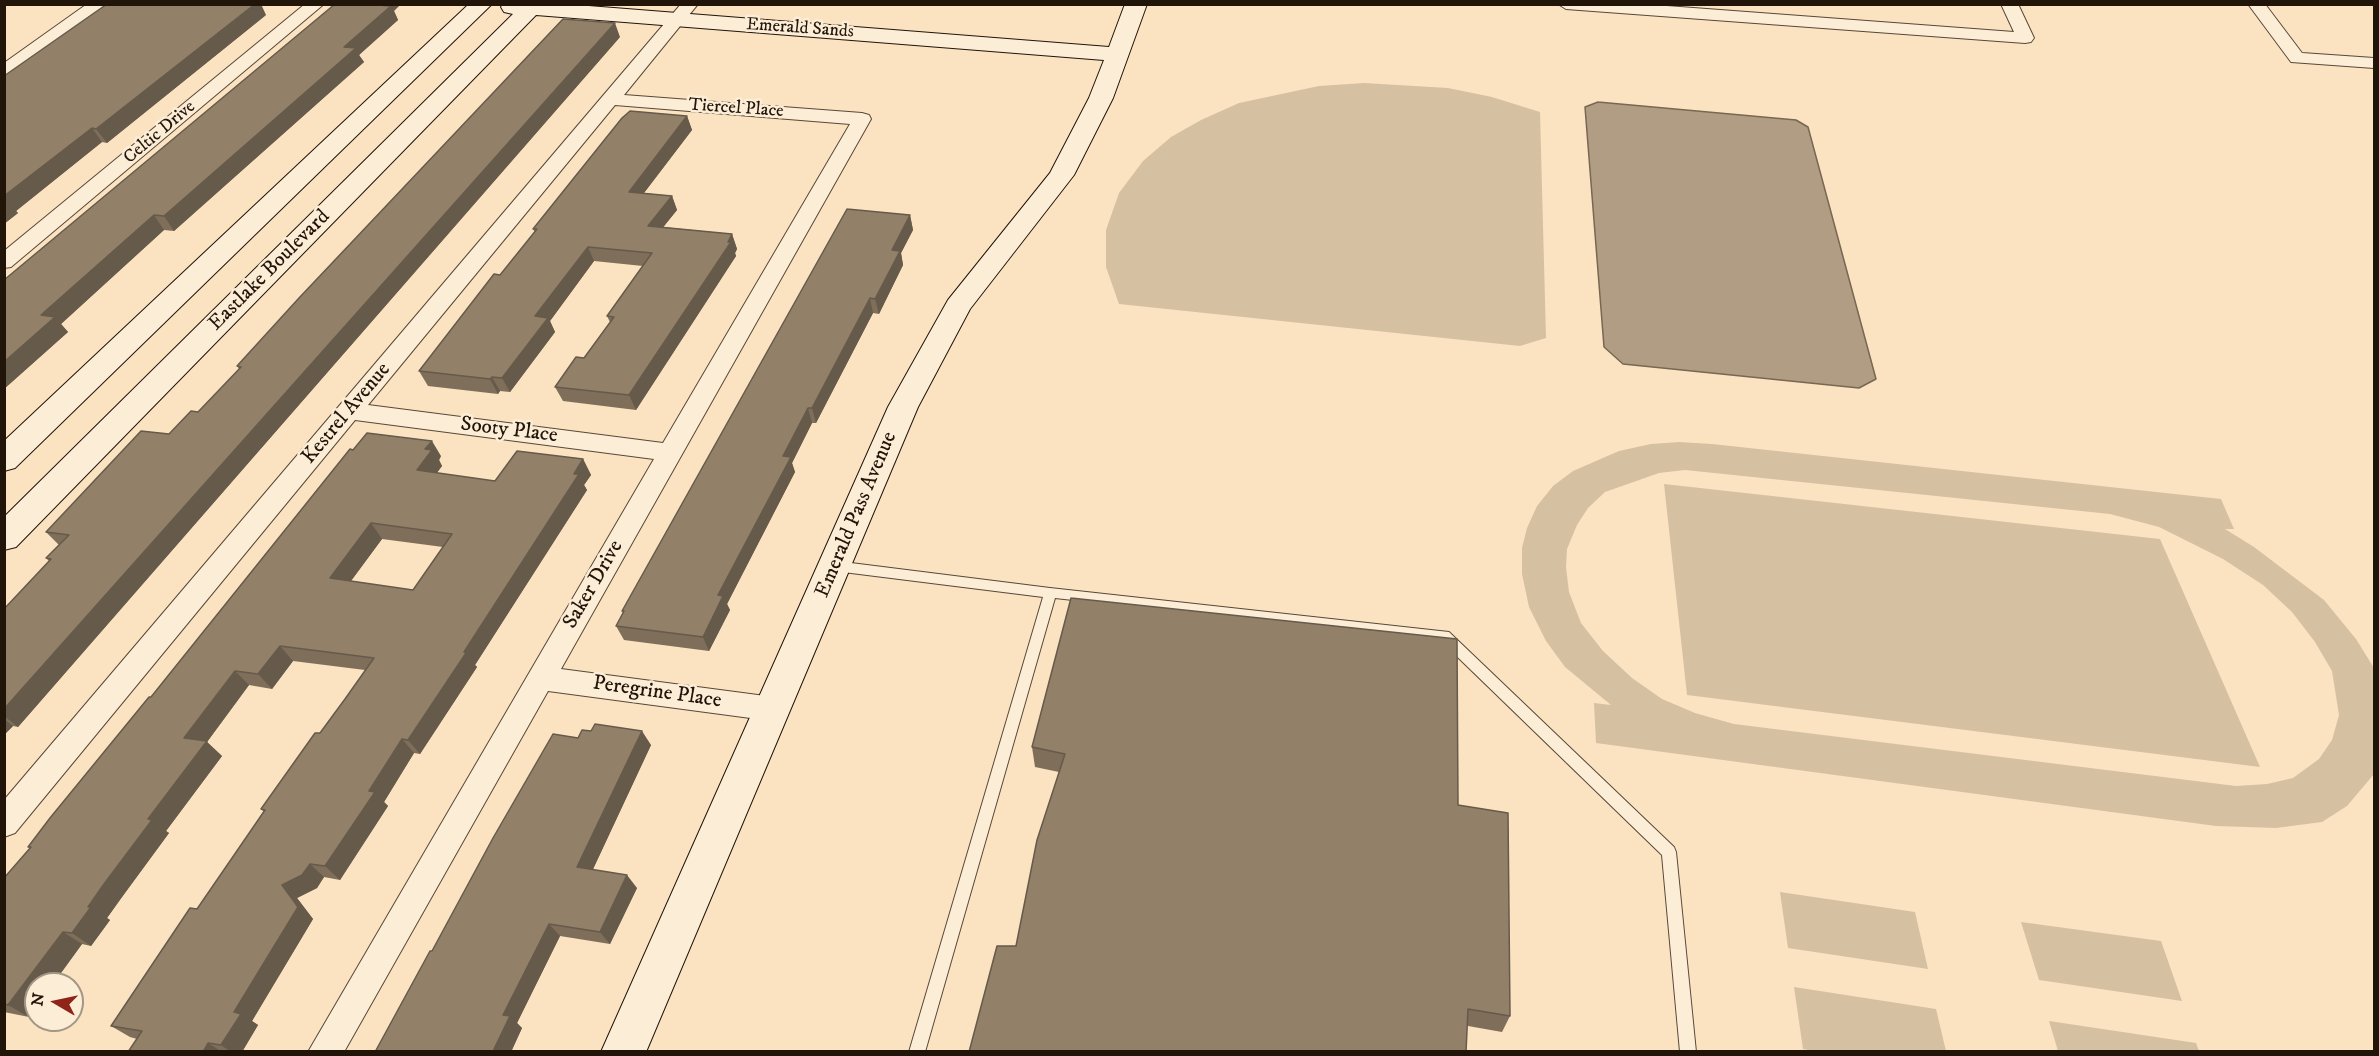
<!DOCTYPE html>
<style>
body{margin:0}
#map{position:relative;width:2379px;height:1056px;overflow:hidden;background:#fbe3c1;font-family:"IM FELL DW Pica",serif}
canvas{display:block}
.frame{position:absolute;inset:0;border:6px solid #21150a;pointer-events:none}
.north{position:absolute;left:24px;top:972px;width:60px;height:60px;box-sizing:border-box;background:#fcedd7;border:2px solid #a49785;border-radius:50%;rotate:279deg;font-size:16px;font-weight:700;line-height:24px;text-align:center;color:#21150a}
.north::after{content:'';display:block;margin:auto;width:21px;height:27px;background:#8f2418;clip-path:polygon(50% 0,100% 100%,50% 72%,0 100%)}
</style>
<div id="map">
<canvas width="2379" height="1056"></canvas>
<div class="frame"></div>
<div class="north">N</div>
</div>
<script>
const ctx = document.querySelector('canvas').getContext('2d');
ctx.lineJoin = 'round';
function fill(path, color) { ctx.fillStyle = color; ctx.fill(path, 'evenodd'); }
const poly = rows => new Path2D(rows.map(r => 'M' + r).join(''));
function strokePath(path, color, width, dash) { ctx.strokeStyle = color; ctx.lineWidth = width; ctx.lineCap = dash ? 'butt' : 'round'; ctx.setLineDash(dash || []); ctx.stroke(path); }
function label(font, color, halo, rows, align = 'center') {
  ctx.font = font + ' "IM FELL DW Pica",serif'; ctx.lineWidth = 5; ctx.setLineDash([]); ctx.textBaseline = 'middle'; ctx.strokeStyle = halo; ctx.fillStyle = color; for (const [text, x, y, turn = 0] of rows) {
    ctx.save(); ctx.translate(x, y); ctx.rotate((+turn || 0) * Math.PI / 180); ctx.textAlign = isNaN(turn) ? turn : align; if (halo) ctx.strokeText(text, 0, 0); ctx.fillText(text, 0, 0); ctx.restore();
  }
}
const green = poly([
 [1364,83,1448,88,1492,97,1540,112,1546,338,1520,346,1119,304,1106,267,1106,230,1119,193,1143,161,1171,137,1201,120,1239,103,1319,86],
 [1679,442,1712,444,2221,499,2234,529,2225,529,2254,547,2324,600,2356,639,2374,668,2374,774,2347,806,2322,822,2276,828,2216,826,1596,743,1594,703,1611,705,1565,667,1546,641,1529,607,1522,574,1522,548,1527,528,1537,506,1553,486,1573,471,1619,451,1651,444],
 [1685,470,2110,514,2159,527,2223,559,2263,585,2292,612,2315,642,2332,671,2339,715,2332,740,2319,759,2293,778,2267,784,2236,786,1734,724,1695,713,1662,699,1632,678,1603,651,1581,623,1569,592,1566,567,1567,549,1577,525,1588,508,1605,492,1659,473],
 [1664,484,2160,539,2260,767,1687,695],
 [1780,892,1915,912,1928,969,1788,948],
 [2021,922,2161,941,2182,1001,2039,980],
 [1794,987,1936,1009,1946,1051,1819,1052,1803,1049],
 [2049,1021,2196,1043,2199,1051,2058,1051]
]);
const water = poly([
 [1598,102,1796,120,1808,127,1876,379,1859,388,1623,364,1604,347,1585,107,1598,102]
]);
const lane = poly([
 [835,561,1050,588,1449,632,1674,847,1676,852,1696,1052,1680,1052,1662,855,1441,641,1055,598,925,1052,909,1052,1043,597,835,571,831,569,829,566,831,563,835,561]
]);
const street = poly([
 [87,4,107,4,10,75,4,76,4,63,87,4],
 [305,4,324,4,11,267,4,268,4,251,305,4],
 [681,4,698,4,624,95,862,113,869,115,871,119,561,669,773,697,783,700,787,709,783,718,773,721,548,691,344,1052,308,1052,654,459,355,420,15,833,4,837,4,800,681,4],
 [615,105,850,124,663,443,368,405,615,105],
 [1558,4,1640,4,2014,32,2001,4,2018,4,2034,38,2031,42,2025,43,1566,9,1558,4],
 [2248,4,2265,4,2302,53,2374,58,2374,68,2291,62,2248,4]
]);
const secondary = poly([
 [469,4,492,4,15,468,4,471,4,441,469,4],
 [503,4,563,4,1109,47,1125,4,1147,4,1113,98,1074,175,970,309,918,407,646,1052,601,1052,888,407,948,300,1050,173,1089,98,1104,60,536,15,16,547,4,550,4,517,513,14,504,12,501,7,503,4]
]);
const wall = poly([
 [394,11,398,20,359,55,364,62,174,231,164,230,61,324,68,332,4,389,4,280],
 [266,15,107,143,102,142,16,211,18,213,4,224,4,76],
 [620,37,18,727,13,726,4,735,4,609,49,561,46,558,59,545,46,532,198,412,239,369,237,366],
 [687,116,692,130,644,193,672,196,677,210,663,227,732,234,737,249,735,253,736,256,636,410,563,401,555,387,584,358,610,322,607,316,643,266,594,261,550,321,555,332,510,392,500,391,498,394,428,386,419,371,500,275,535,232,533,229],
 [910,215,913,230,901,253,903,265,879,314,873,313,816,423,812,423,792,463,795,472,727,604,730,610,709,651,624,640,616,626,623,613,622,611],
 [441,456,439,460,442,466,437,473,495,481,583,459,591,475,584,485,587,490,475,665,477,667,420,754,414,753,384,802,388,806,340,880,324,877,317,888,297,898,313,919,252,1021,258,1025,242,1052,128,1052,137,1039,130,1037,111,1026,197,909,264,812,261,809,320,733,345,699,365,670,293,661,272,689,249,685,207,742,222,756,166,831,169,833,122,897,107,918,110,920,91,946,82,944,29,1017,4,1012,4,878,30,848,28,847,151,697],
 [382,539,443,547,413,590,351,581],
 [578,738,651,745,593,869,637,888,610,944,560,936,517,1023,522,1028,511,1052,375,1052,432,951],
 [1032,747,1458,805,1510,1016,1502,1032,1016,946,1059,772,1035,767]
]);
const shadedWall = poly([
 [255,4,261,4,266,15,107,143,96,129],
 [378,4,401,4,394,11,398,20,359,55,364,62,174,231,164,216,344,47],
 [615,23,620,37,18,727,4,716,4,709],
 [687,116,692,130,634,206,629,192],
 [92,128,102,142,16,211,18,213,4,224,4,196],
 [672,196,677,210,653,240,648,226],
 [154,215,164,230,61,324,68,332,4,389,4,362,41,315],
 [910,215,913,230,901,253,903,265,879,314,875,299,892,250],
 [732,234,737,249,735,253,736,256,636,410,629,395],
 [588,247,594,261,550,321,555,332,510,392,502,378,535,316],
 [870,298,873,313,816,423,812,408],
 [492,377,500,391,498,394,490,379],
 [808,408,812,423,792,463,795,472,727,604,730,610,709,651,703,637,718,595,783,456],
 [432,441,441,456,439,460,442,466,427,485,417,470,425,449],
 [583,459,591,475,584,485,587,490,475,665,477,667,420,754,408,740,464,652],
 [371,523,382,539,342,593,330,578],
 [280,646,293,661,272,689,258,674],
 [235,671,249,685,207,742,222,756,166,831,169,833,122,897,107,918,110,920,91,946,72,933,88,907,148,819,184,738],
 [4,719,13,726,4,735],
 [642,731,651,745,588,880,577,867],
 [402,739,414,753,384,802,388,806,340,880,325,866,369,791],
 [310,864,324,877,317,888,297,898,313,919,252,1021,258,1025,242,1052,231,1052,221,1045,282,885],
 [627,875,637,888,610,944,600,932],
 [549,924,560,936,517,1023,522,1028,511,1052,496,1052,494,1049,503,1015],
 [63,932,82,944,53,984,36,984,36,1007,29,1017,8,1005],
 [208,1043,222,1052,203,1052]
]);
const building = poly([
 [107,4,255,4,96,129,92,128,4,196,4,76,107,4],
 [335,4,378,4,378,5,391,6,344,47,356,48,164,216,154,215,41,315,55,317,4,362,4,280,329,9,335,4],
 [563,19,615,23,4,709,4,609,51,559,46,558,69,535,46,532,141,431,169,434,191,411,198,412,241,367,237,366,299,298,563,19],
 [630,111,687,116,629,192,672,196,648,226,732,234,728,242,731,242,629,395,555,387,576,357,584,358,614,317,607,316,652,253,588,247,535,316,548,318,502,378,492,377,490,379,419,371,494,274,500,275,537,229,533,229,622,118,630,111],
 [847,209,910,215,892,250,900,251,875,299,870,298,812,408,808,408,783,456,791,457,718,595,723,596,703,637,616,626,624,611,622,611,847,209],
 [367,433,432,441,425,449,432,450,417,470,495,481,517,451,583,459,574,474,579,474,464,652,466,653,408,740,402,739,369,791,375,792,325,866,310,864,302,875,282,885,298,907,234,1012,241,1014,221,1045,208,1043,203,1052,128,1052,142,1031,111,1026,190,908,197,909,265,810,261,809,315,733,320,733,345,699,374,658,280,646,258,674,235,671,184,738,207,741,148,819,152,820,104,884,88,907,91,907,72,933,63,932,8,1005,4,1004,4,878,31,847,28,847,50,818,149,697,151,697,350,449,353,450,367,433],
 [371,523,452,534,413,590,330,578,371,523],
 [1071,598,1457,639,1458,805,1508,813,1510,1016,1468,1009,1466,1052,969,1052,997,946,1016,946,1037,840,1065,754,1032,747,1071,598],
 [595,724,642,731,577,867,627,875,600,932,549,924,503,1015,510,1016,494,1049,507,1052,375,1052,430,951,432,951,493,838,553,734,578,738,582,730,591,731,595,724]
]);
const farStreetnames = [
 ["Emerald Sands",800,29,4],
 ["Tiercel Place",736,109,4],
 ["Celtic Drive",160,133,-40]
];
const streetNames = [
 ["Eastlake Boulevard",270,271,-45],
 ["Kestrel Avenue",347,414,-50],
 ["Sooty Place",509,431,7],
 ["Emerald Pass Avenue",857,515,-67],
 ["Saker Drive",594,585,-60],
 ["Peregrine Place",657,693,8]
];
fill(green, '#d6c0a2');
fill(water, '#b19d83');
strokePath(water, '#776753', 1.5);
strokePath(lane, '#584838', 2);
strokePath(street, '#584838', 2);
strokePath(secondary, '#21150a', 2);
fill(lane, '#fcedd7');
fill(street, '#fcedd7');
fill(secondary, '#fcedd7');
fill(wall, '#7e6e5a');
fill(shadedWall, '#665a4a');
fill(building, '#928069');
strokePath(building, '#665a4a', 1.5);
label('18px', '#21150a', '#fcedd7', farStreetnames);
label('21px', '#21150a', '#fcedd7', streetNames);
</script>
